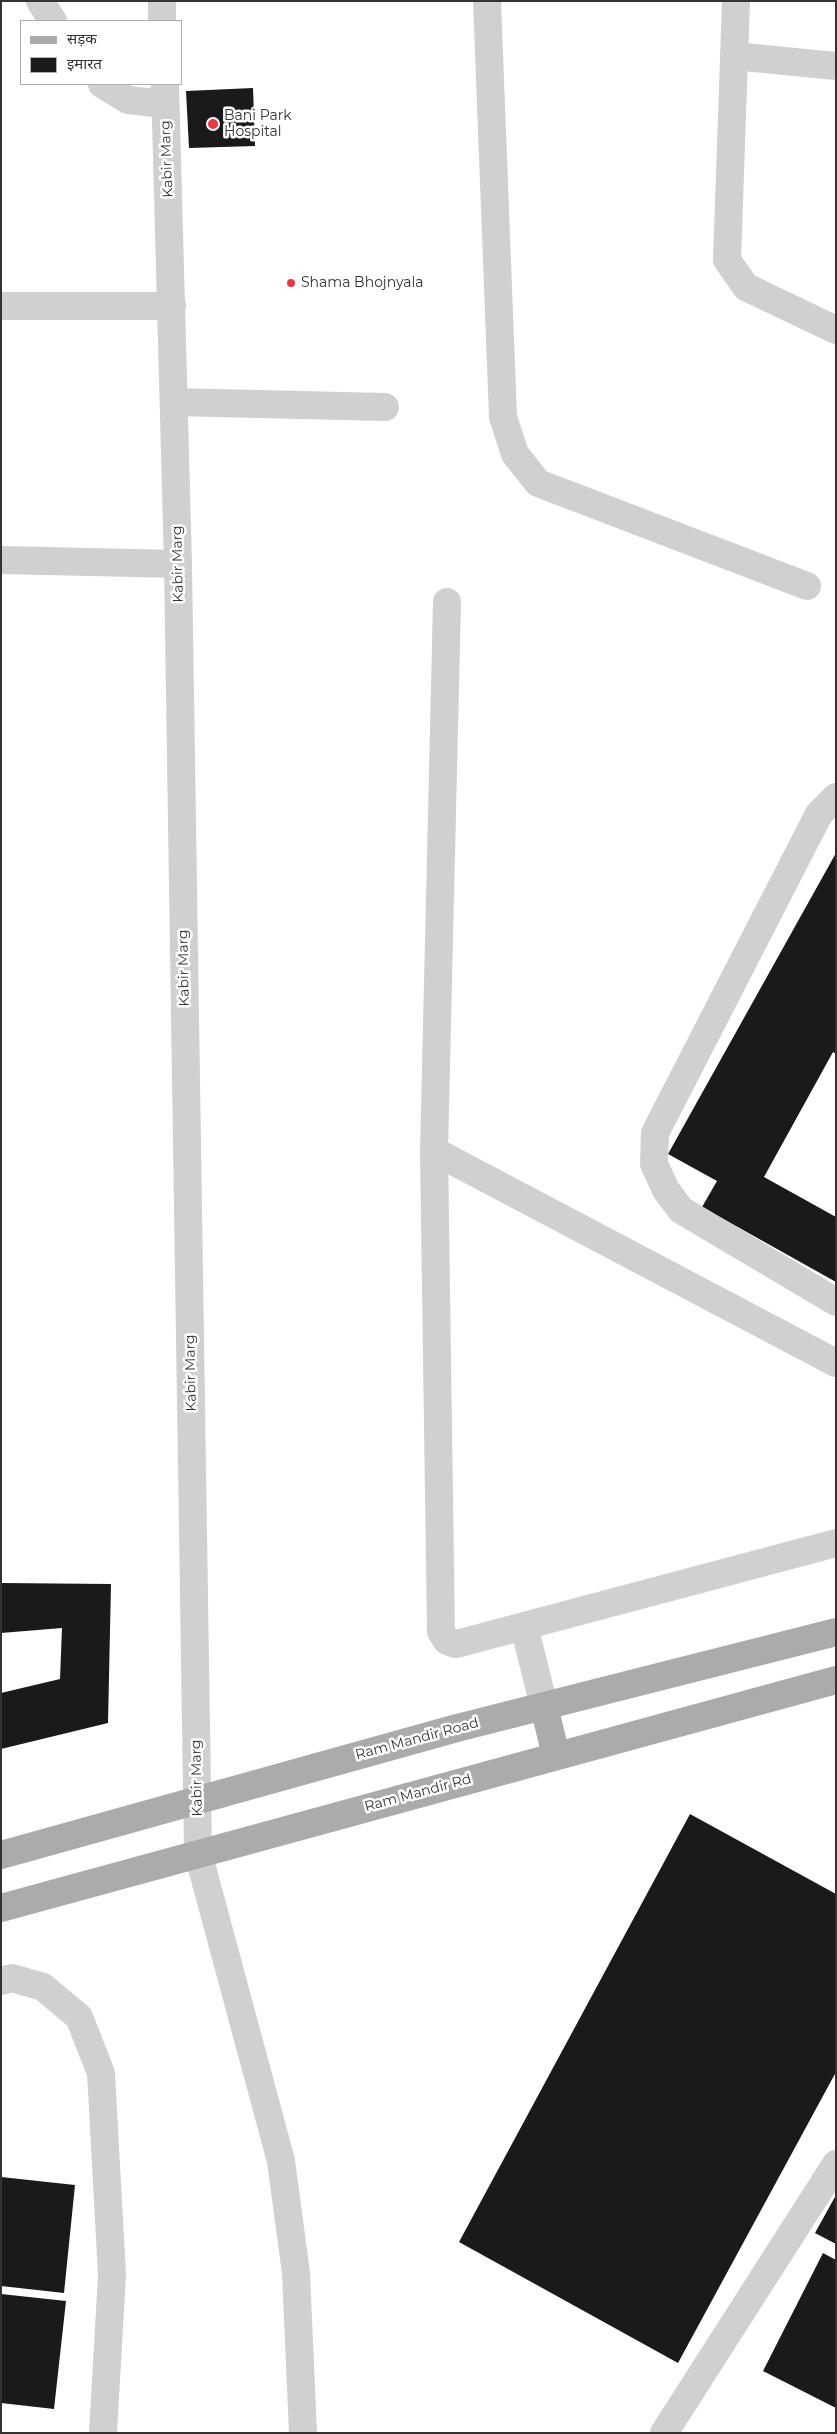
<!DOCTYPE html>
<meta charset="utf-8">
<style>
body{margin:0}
#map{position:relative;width:837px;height:2434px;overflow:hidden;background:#fff;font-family:Montserrat,"Noto Sans Devanagari",sans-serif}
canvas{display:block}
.frame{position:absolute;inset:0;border:2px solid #333;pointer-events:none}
.legend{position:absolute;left:20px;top:20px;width:162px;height:65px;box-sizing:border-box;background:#fff;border:1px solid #adadad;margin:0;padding:6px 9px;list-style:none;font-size:15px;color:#333}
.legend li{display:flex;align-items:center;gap:10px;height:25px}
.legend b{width:25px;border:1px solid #adadad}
</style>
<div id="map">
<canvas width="837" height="2434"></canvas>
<div class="frame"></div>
<ul class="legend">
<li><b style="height:6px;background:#ababab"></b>सड़क</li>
<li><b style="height:14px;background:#1a1a1a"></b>इमारत</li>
</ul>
</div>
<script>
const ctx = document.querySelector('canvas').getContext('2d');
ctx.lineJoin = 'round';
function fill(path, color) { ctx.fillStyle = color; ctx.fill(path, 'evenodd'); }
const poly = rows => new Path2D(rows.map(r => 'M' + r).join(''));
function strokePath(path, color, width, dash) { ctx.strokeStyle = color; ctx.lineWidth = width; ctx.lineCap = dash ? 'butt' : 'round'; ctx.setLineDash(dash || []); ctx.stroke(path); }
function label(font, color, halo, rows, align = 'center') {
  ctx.font = font + ' Montserrat,sans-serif'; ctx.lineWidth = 5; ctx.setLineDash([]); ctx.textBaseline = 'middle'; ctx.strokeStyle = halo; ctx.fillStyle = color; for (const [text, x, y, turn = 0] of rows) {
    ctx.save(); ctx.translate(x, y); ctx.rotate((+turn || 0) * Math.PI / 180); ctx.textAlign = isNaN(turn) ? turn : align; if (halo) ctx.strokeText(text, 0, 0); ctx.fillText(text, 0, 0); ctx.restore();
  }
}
const building = poly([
 [253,88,255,146,189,148,186,91],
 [836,853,836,1054,833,1052,764,1177,836,1217,836,1282,702,1207,717,1181,668,1154],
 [1,1583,111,1584,108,1723,1,1749,1,1693,60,1679,62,1628,1,1633],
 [690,1814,836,1894,836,2072,678,2363,459,2242],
 [1,2177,75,2185,64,2293,1,2286],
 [836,2195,836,2244,815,2233],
 [823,2253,836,2260,836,2408,763,2371],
 [1,2294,66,2301,54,2409,1,2403]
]);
const minor = poly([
 [40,1,53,21],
 [162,1,162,21],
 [487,1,503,417,515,454,538,483,807,586],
 [736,1,727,260,746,287,836,330],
 [734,56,836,66],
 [102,84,128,100,165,104],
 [165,84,178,564,198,1853,281,2161,296,2273,303,2433],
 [1,306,172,306],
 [174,402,385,407],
 [1,560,178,564],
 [447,602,434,1151,441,1632,447,1641,455,1644,464,1642,836,1543],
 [836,797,819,814,655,1133,654,1164,666,1190,681,1210,836,1302],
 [434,1151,836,1363],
 [524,1626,544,1706],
 [1,1981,12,1978,43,1987,79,2017,101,2073,112,2275,103,2433],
 [664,2433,836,2164]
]);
const major = poly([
 [544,1706,556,1756],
 [1,1855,457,1728,836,1632],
 [1,1908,836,1680]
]);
const markers = [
 [213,124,6,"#e63946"],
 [291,283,5,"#e63946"]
];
const poiNames = [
 ["Bani Park",224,116],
 ["Hospital",224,132],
 ["Shama Bhojnyala",301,283]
];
const streetNames = [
 ["Kabir Marg",167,159,-92],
 ["Kabir Marg",178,564,-91],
 ["Kabir Marg",184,968,-91],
 ["Kabir Marg",191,1373,-91],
 ["Ram Mandir Road",417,1739,-15],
 ["Kabir Marg",197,1778,-91],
 ["Ram Mandir Rd",418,1793,-15]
];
fill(building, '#1a1a1a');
strokePath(minor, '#d0d0d0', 28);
strokePath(major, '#ababab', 28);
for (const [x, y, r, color] of markers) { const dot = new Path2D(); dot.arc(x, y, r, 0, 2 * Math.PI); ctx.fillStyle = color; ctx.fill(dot); strokePath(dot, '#fff', 2); }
label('14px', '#333', '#fff', poiNames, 'left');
label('14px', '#333', '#fff', streetNames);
</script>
